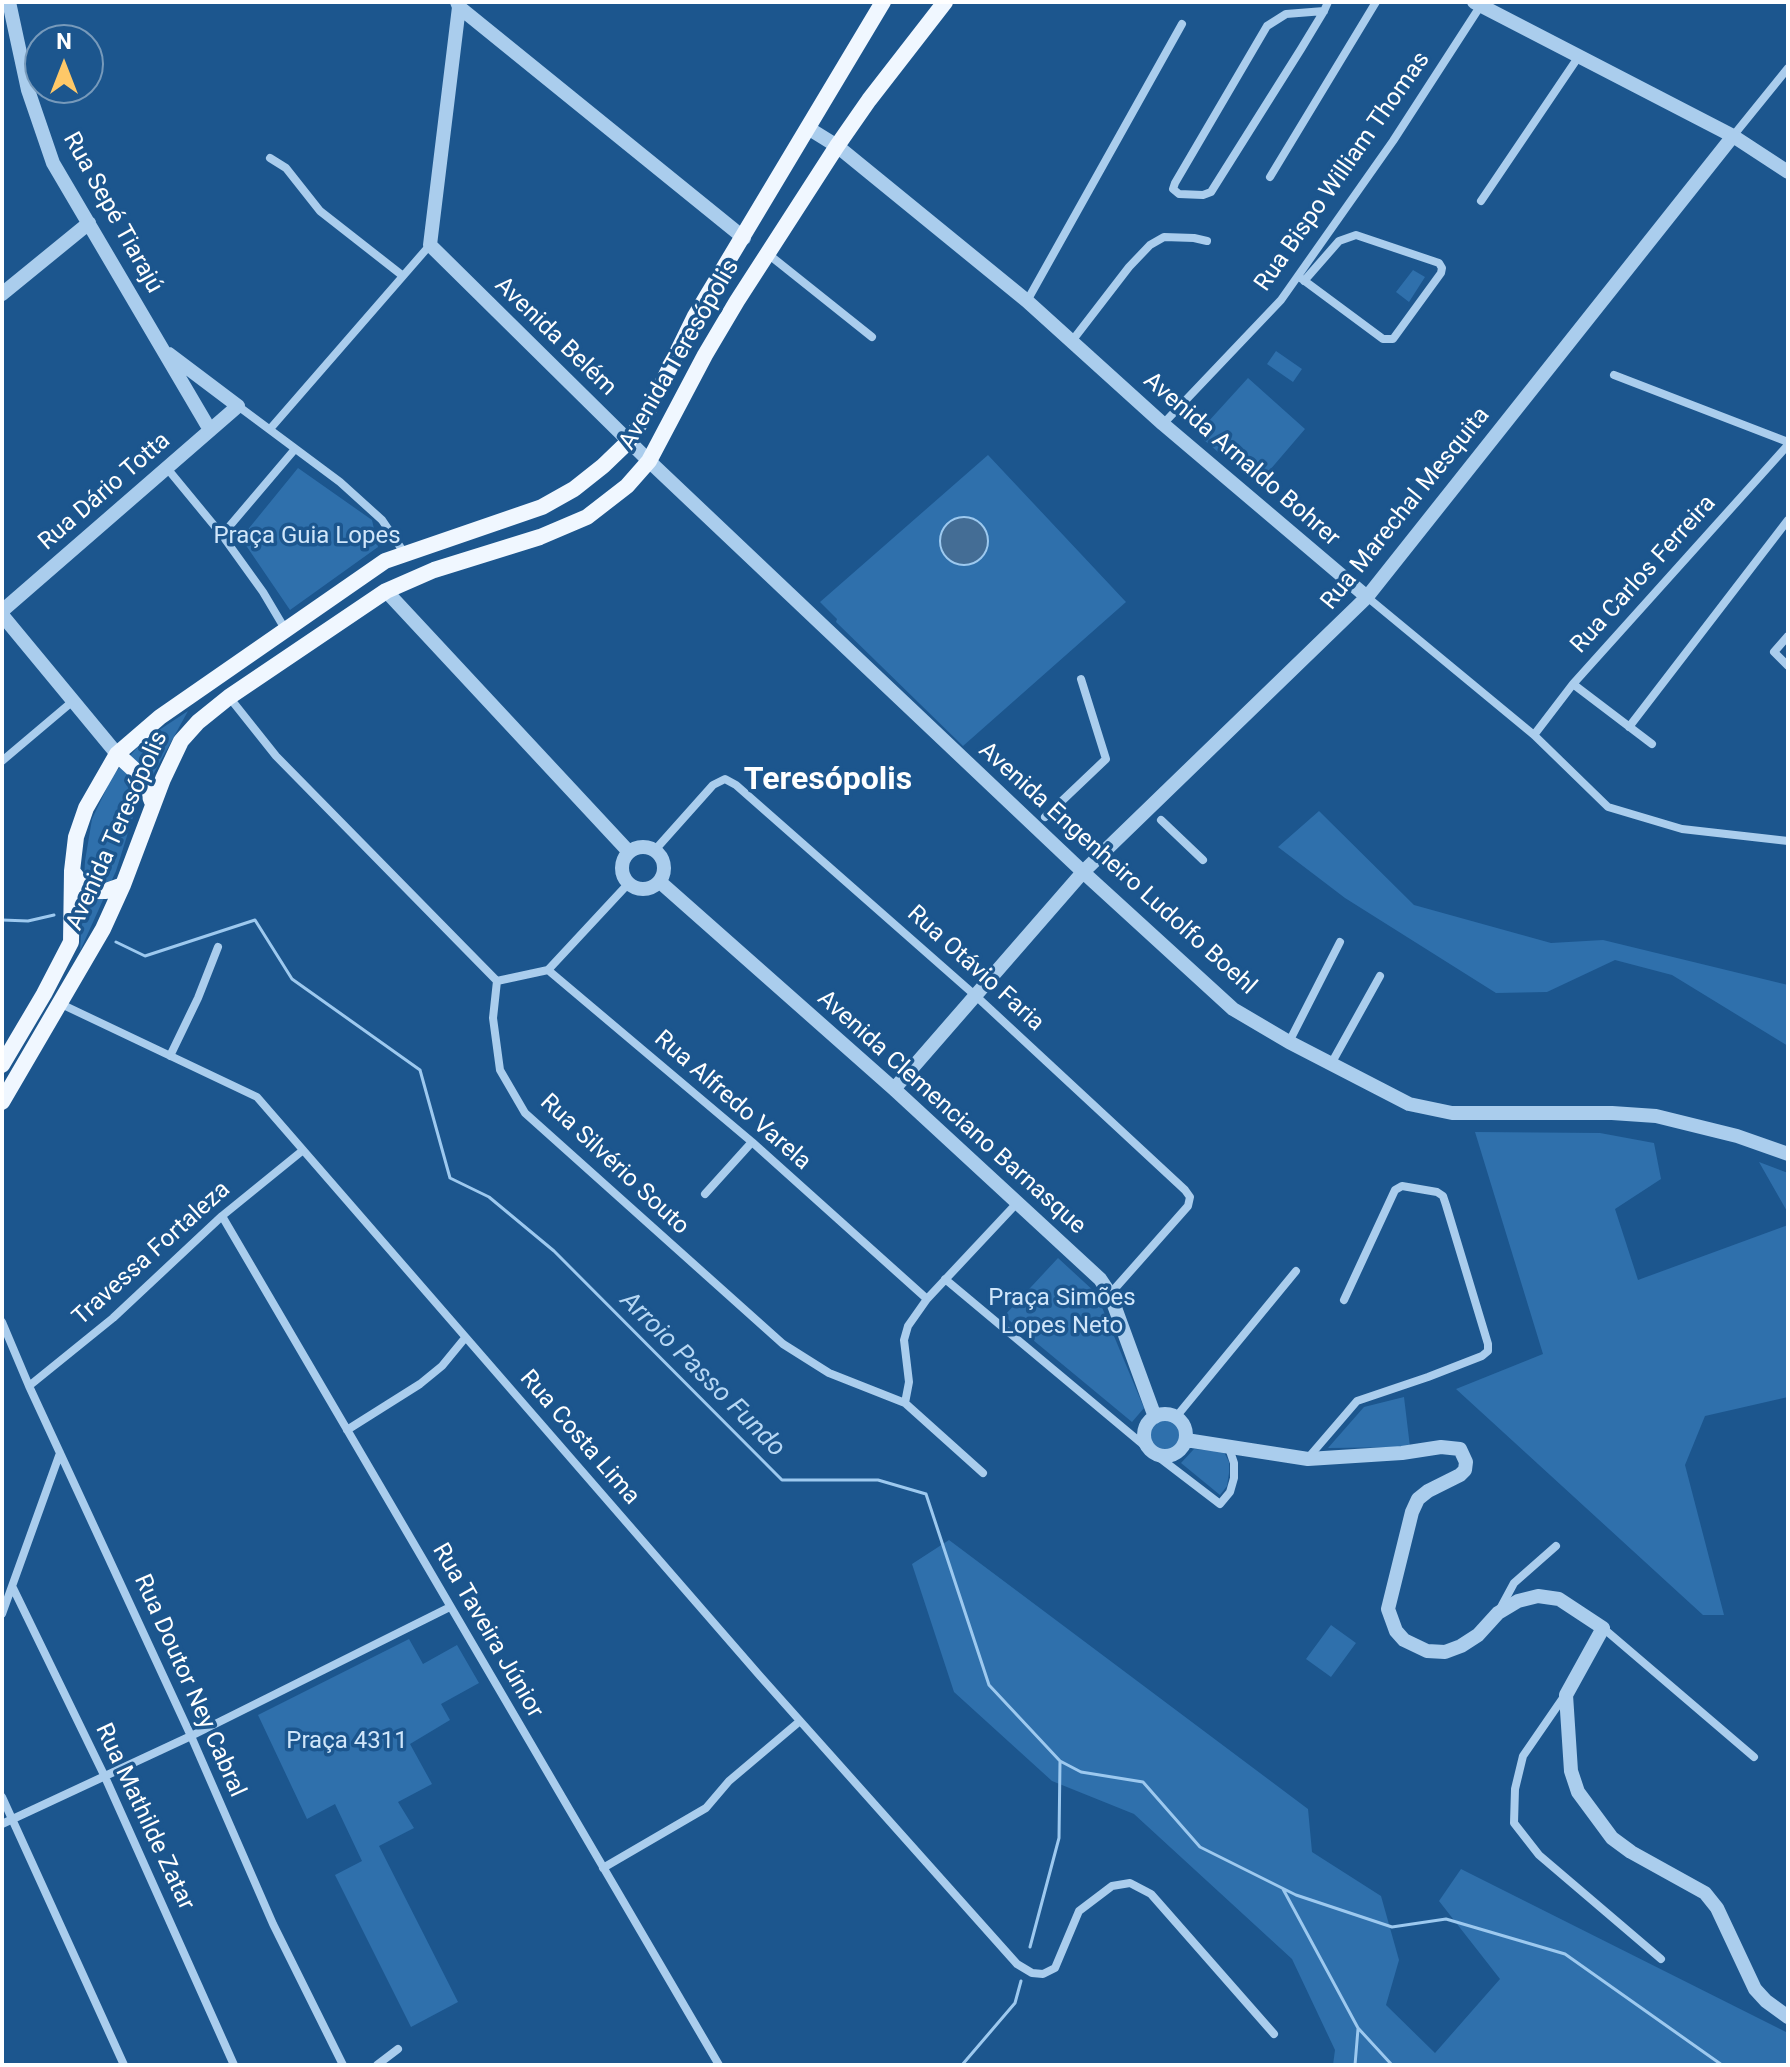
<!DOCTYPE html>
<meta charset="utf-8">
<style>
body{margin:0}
#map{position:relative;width:1790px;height:2067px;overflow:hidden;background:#1c568e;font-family:Roboto,sans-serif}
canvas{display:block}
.frame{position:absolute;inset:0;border:4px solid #fff;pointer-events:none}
.north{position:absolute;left:24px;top:24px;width:80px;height:80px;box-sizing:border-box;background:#1c568e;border:2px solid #779abb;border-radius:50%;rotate:0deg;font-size:22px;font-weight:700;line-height:32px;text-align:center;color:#fff}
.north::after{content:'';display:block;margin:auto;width:28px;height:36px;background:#fec868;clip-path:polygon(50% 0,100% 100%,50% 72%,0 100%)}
</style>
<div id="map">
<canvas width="1790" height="2067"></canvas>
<div class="frame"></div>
<div class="north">N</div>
</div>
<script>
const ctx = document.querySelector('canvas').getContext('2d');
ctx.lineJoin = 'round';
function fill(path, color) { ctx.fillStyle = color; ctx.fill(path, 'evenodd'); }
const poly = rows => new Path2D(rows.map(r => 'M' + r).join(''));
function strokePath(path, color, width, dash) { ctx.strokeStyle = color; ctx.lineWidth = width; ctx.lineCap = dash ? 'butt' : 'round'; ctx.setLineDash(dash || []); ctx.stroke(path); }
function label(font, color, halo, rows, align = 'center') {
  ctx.font = font + ' Roboto,sans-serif'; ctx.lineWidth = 7; ctx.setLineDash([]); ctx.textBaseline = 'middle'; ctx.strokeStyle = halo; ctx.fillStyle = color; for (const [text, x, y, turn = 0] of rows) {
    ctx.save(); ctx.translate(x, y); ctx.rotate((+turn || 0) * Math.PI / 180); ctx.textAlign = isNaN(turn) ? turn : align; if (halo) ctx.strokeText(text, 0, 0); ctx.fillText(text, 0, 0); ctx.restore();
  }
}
const green = poly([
 [1413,270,1425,277,1409,302,1396,292],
 [1276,351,1302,369,1293,382,1267,364],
 [1248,378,1305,429,1257,485,1242,472,1246,467,1229,452,1224,457,1197,434],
 [988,455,1126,602,963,746,836,622,837,619,820,602],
 [298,468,372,520,378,547,290,610,241,538],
 [188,711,137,804,116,871,80,951,85,861,92,819,113,775,144,740],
 [1319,811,1414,905,1551,943,1603,940,1788,985,1788,1046,1672,975,1615,960,1547,992,1496,993,1345,898,1278,847],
 [1475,1132,1600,1133,1654,1143,1661,1179,1615,1209,1638,1280,1788,1225,1788,1397,1705,1416,1685,1465,1724,1615,1703,1615,1456,1389,1543,1354],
 [1759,1162,1788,1173,1788,1213],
 [1058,1258,1096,1293,1144,1408,1132,1422,1004,1316],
 [1404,1397,1410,1447,1328,1448,1364,1407],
 '1148 1435a17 17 0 1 1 34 0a17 17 0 1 1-34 0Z',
 [1194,1449,1224,1452,1229,1462,1229,1473,1227,1486,1220,1495,1181,1463],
 [949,1540,1308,1809,1312,1852,1381,1896,1399,1960,1386,2005,1435,2053,1500,1979,1439,1901,1461,1869,1788,2033,1788,2065,1333,2065,1335,2050,1292,1959,1134,1814,1052,1781,954,1692,912,1564],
 [1331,1625,1356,1643,1331,1677,1306,1659],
 [409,1639,423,1664,457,1645,479,1683,441,1704,450,1720,410,1744,432,1784,398,1802,414,1828,379,1846,458,2002,411,2027,335,1875,362,1861,335,1804,307,1819,258,1715]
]);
const water = poly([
 '940 541a24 24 0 1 1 48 0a24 24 0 1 1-48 0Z'
]);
const stream = poly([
 [2,920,28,921,54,915],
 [116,942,145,956,255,920,292,979,420,1070,450,1178,489,1197,554,1251,782,1480,878,1480,926,1494,989,1685,1060,1761,1081,1772,1143,1782,1200,1847,1296,1895,1392,1927,1446,1919,1565,1954,1722,2065],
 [1283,1889,1358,2028,1392,2065],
 [1030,1947,1059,1838,1060,1761],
 [962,2065,1015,2003,1021,1981],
 [1355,2065,1358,2029]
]);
const minor = poly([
 [1324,11,1286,14,1267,26,1175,183,1173,189,1179,194,1203,195,1211,192,1301,49,1324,11,1328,2],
 [1733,136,1788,68],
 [270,158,286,168,320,211,403,276],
 [1270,177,1376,2],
 [1481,201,1579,56],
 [768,254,872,337],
 [1298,276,1383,339,1393,339,1441,273,1442,268,1439,263,1356,235,1339,241,1304,281],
 [1027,301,1182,24],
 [1072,341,1129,267,1150,245,1164,237,1194,238,1207,241],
 [1614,375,1788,442],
 [238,406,340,482,382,520,405,554],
 [1163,424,1281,300,1393,141,1481,5],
 [270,429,430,245],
 [166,467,222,535,263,592,285,629],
 [222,535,295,449],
 [1367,597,1534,735,1608,807,1682,829,1788,841],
 [1788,636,1774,652,1788,666],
 [1573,684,1652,744],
 [229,697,276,756,497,981,493,1018,500,1070,525,1113,783,1344,829,1373,905,1403,983,1473],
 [1629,727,1788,520],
 [1534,735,1573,684,1788,445],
 [2,761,73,701],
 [1045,817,1106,759,1081,679],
 [1161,820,1203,860],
 [655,850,713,785,725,779,736,785,977,997,1185,1190,1190,1197,1188,1206,1110,1294],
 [548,970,752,1142,927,1299],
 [548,970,628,884],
 [497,981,548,970],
 [61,1004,257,1097,760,1676,1017,1964,1032,1973,1043,1974,1055,1968,1079,1911,1112,1886,1130,1883,1151,1894,1274,2034],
 [1289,1042,1340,942],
 [170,1056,198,998,218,947],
 [1331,1064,1380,976],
 [705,1194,752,1142],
 [222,1216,719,2065],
 [945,1279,1152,1452,1220,1504,1230,1492,1234,1478,1234,1463,1228,1445],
 [2,1322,29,1386,191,1736,273,1924,343,2065],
 [29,1386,113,1318,222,1216,302,1151],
 [905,1403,909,1382,904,1340,908,1326,927,1299,1017,1203],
 [1176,1417,1296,1271],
 [347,1430,420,1384,442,1366,465,1338],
 [1308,1458,1357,1401,1428,1377,1482,1356,1488,1351,1488,1344,1446,1205,1443,1196,1437,1192,1402,1186,1395,1190,1344,1300],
 [13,1588,105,1777,234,2065],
 [1500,1609,1514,1583,1556,1546],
 [2,1614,60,1453],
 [1603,1628,1754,1757],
 [1565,1695,1523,1756,1515,1789,1514,1823,1539,1855,1661,1959],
 [2,1797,124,2065],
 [2,1824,191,1736,450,1607],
 [603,1868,706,1808,729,1781,800,1721],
 [377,2065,398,2049]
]);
const tertiary = poly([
 [9,2,28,90,53,163,210,430],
 [457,2,459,7,430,245,649,461,1083,872,1233,1009,1289,1042,1409,1104,1452,1113,1612,1113,1656,1116,1737,1136,1788,1154],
 [1474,2,1733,136,1788,172],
 [459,7,744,238],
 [808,128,837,146,1027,301,1163,424,1367,597],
 [2,294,89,223],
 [386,591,629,852],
 [2,611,238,406,169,354],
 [2,615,117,754],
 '622 868a21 21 0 1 1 42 0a21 21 0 1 1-42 0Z',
 [660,882,894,1089,1100,1279,1110,1294,1155,1417],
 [894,1089,1083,872,1367,597,1733,136],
 '1144 1435a21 21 0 1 1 42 0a21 21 0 1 1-42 0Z',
 [1186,1440,1308,1459,1402,1453,1441,1447,1460,1449,1466,1462,1465,1470,1460,1475,1428,1491,1418,1499,1412,1512,1388,1609,1396,1631,1404,1640,1427,1651,1445,1652,1461,1646,1478,1635,1498,1613,1518,1601,1538,1596,1559,1599,1603,1628,1566,1695,1571,1771,1578,1792,1612,1838,1631,1852,1705,1893,1717,1908,1755,1989,1766,2001,1788,2017]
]);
const primary = poly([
 [117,754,142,777,153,804],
 [72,871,82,884,95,891,106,891,123,885],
 [2,1065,44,994,71,942,72,871,76,837,86,808,117,754,160,717,385,561,542,507,574,489,603,466,629,441,651,406,695,316,883,2],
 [2,1102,103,929,123,885,163,779,181,741,198,722,229,697,386,591,434,570,540,537,587,517,627,486,649,461,705,355,737,301,837,146,869,100,945,2]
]);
const streetNames = [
 ["Rua Bispo William Thomas",1343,172,-55],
 ["Rua Sepé Tiarajú",112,213,61],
 ["Avenida Belém",555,337,44],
 ["Avenida Teresópolis",680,355,-60],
 ["Avenida Arnaldo Bohrer",1241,460,41],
 ["Rua Dário Totta",105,492,-41],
 ["Rua Marechal Mesquita",1406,509,-51],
 ["Rua Carlos Ferreira",1644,575,-48],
 ["Avenida Teresópolis",118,831,-66],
 ["Avenida Engenheiro Ludolfo Boehl",1117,869,42],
 ["Rua Otávio Faria",975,969,42],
 ["Rua Alfredo Varela",732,1101,41],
 ["Avenida Clemenciano Barnasque",951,1113,42],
 ["Rua Silvério Souto",614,1165,43],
 ["Travessa Fortaleza",152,1254,-42],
 ["Rua Costa Lima",579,1438,49],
 ["Rua Taveira Júnior",487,1631,60],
 ["Rua Doutor Ney Cabral",189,1686,66],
 ["Rua Mathilde Zatar",144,1817,65]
];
const parkNames = [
 ["Praça Guia Lopes",307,537],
 ["Praça Simões",1062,1299],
 ["Lopes Neto",1062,1327],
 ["Praça 4311",347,1742]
];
const waterNames = [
 ["Arroio Passo Fundo",702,1375,45]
];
const districtNames = [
 ["Teresópolis",828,781]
];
fill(green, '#2f70ac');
fill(water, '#446d95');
strokePath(water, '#9dc9ef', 2);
strokePath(stream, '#9dc9ef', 3);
strokePath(minor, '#aacded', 8);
strokePath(tertiary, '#aacded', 14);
strokePath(primary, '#f0f7ff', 16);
label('24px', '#fff', '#1c568e', streetNames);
label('24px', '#d0e6fa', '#1c568e', parkNames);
label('italic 26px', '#b6d7f4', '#1c568e', waterNames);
label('bold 32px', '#fff', '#1c568e', districtNames);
</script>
